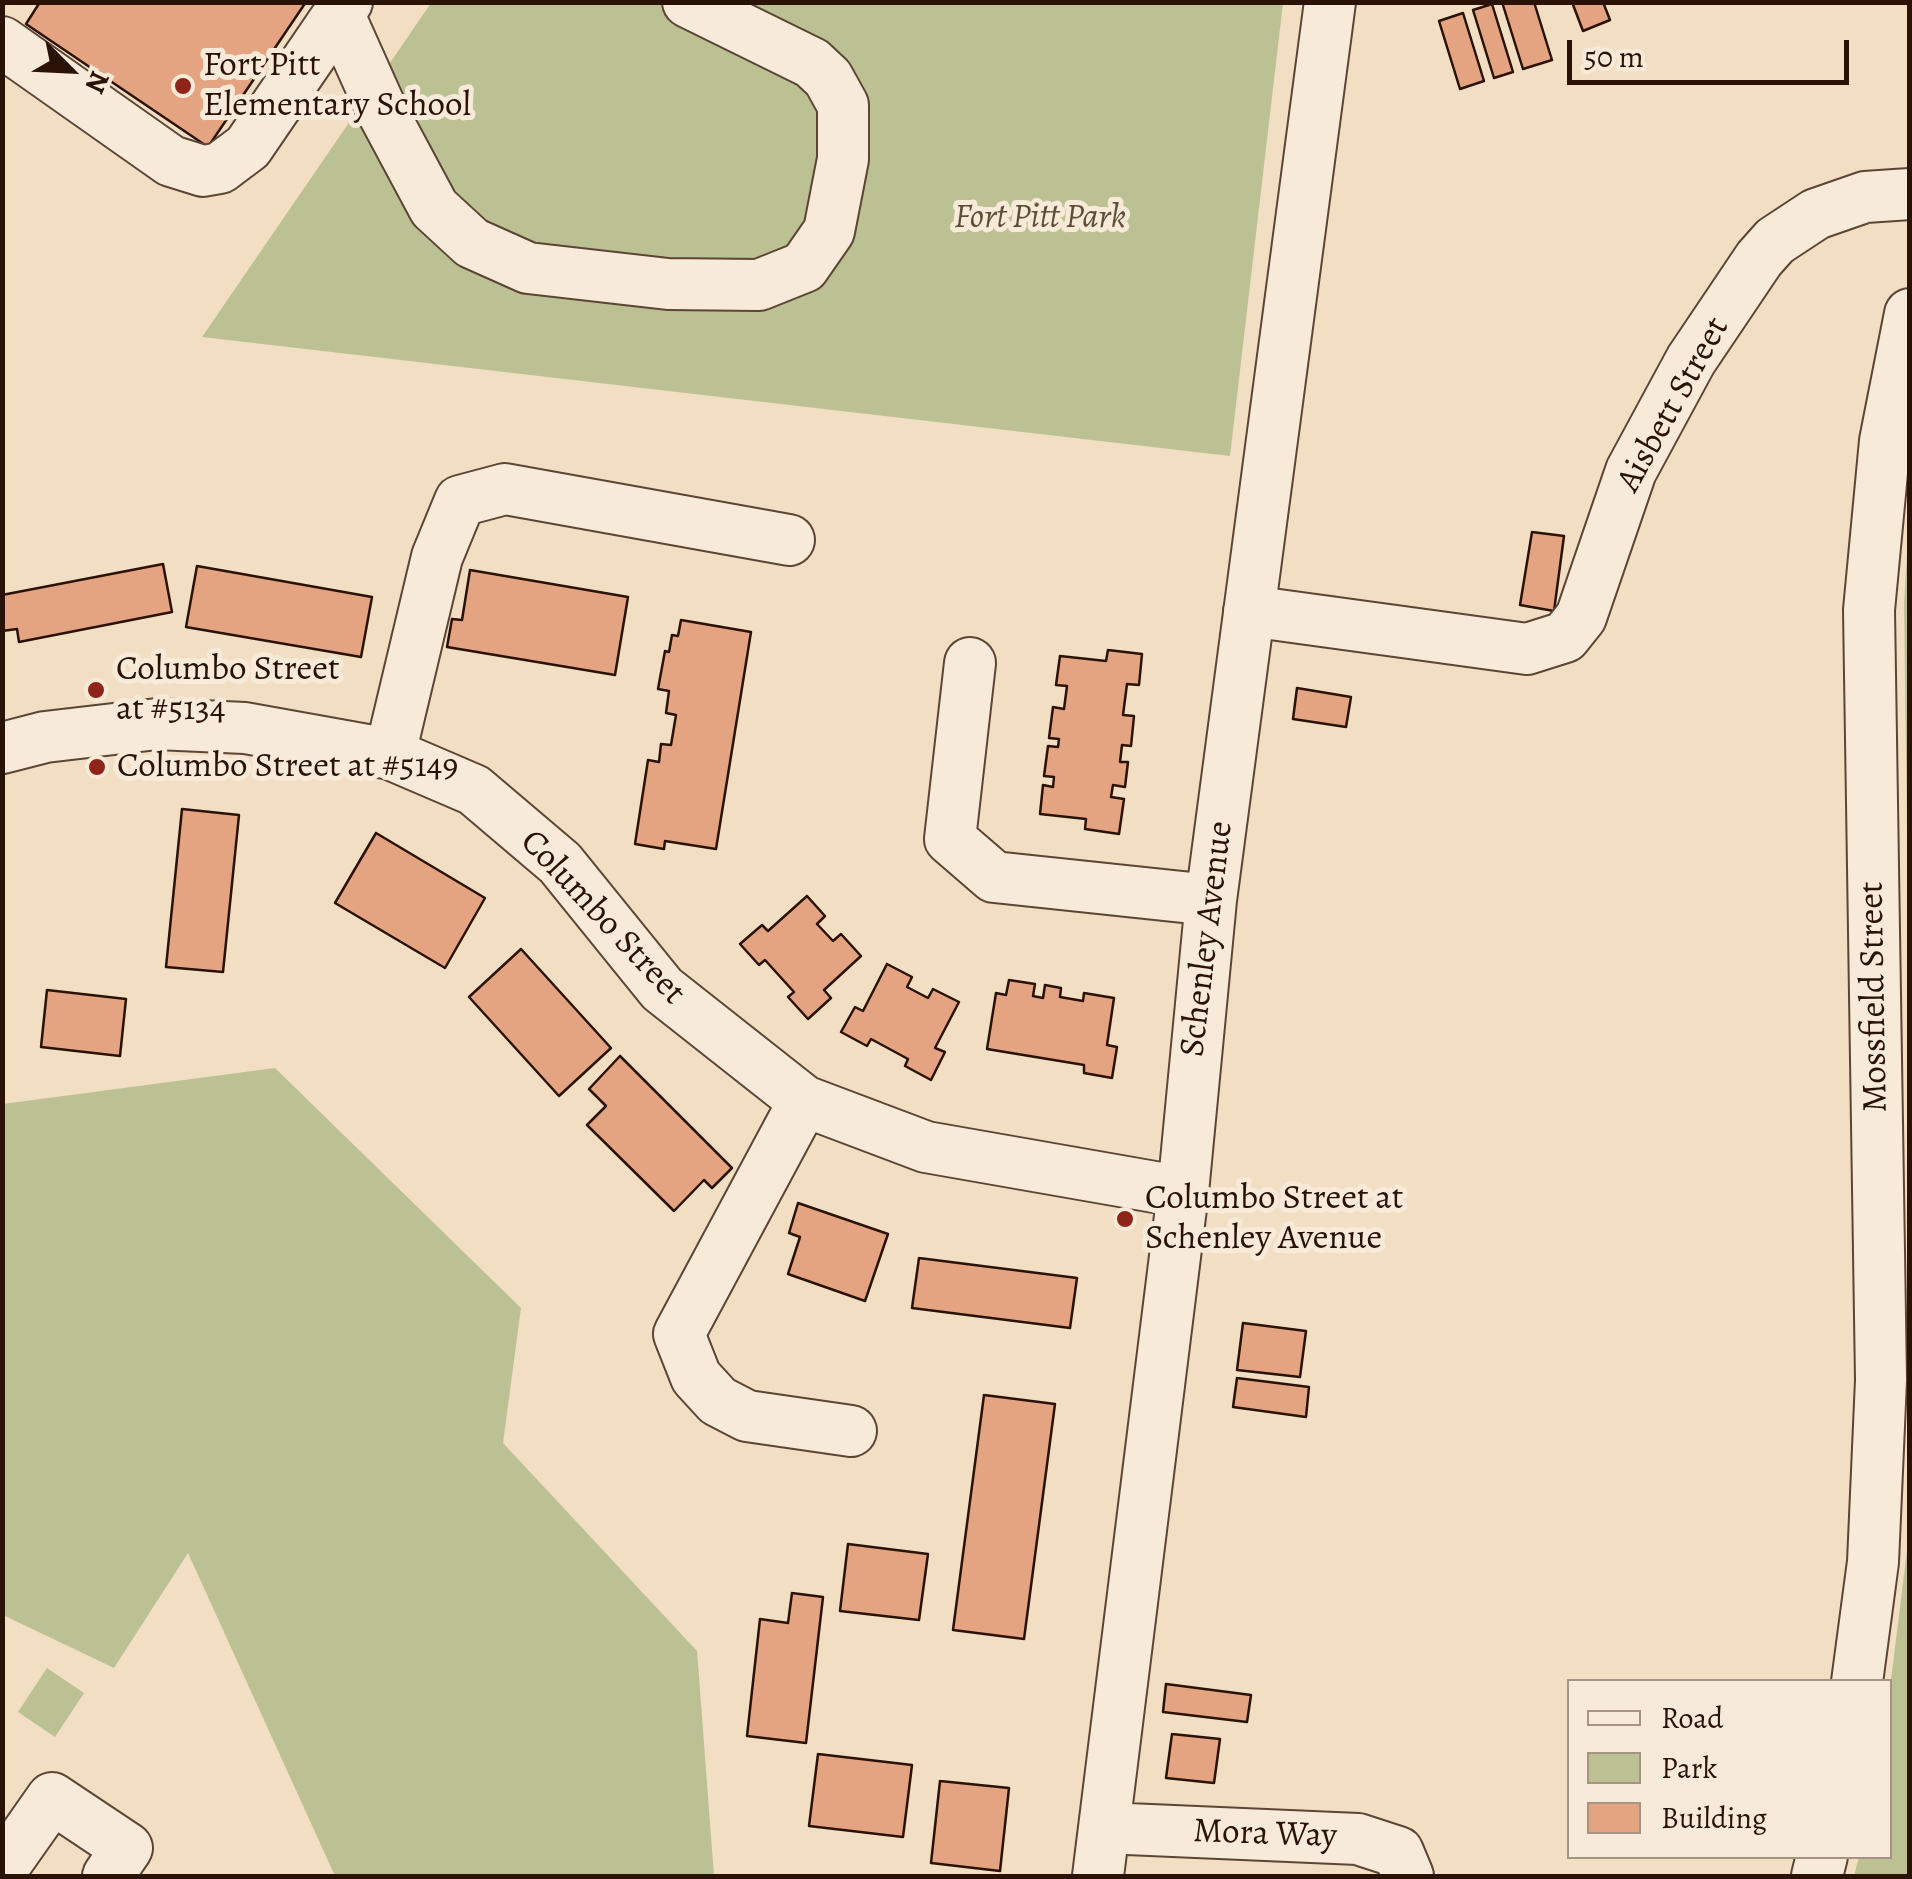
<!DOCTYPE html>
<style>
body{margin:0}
#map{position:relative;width:1912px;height:1879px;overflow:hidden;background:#f2dec3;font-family:Alegreya,serif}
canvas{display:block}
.frame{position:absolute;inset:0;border:5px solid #2a1206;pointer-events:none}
.legend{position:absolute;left:1567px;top:1679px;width:325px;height:180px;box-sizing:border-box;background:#f7ead8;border:2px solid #a59484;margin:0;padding:12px 18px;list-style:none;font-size:30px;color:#2a1206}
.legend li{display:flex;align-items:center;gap:20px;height:50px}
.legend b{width:50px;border:2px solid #a59484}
.north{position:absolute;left:20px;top:20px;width:100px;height:100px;-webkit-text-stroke:8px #f7ead8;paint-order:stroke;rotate:114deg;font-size:28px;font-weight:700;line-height:40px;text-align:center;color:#2a1206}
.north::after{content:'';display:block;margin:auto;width:35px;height:45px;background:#2a1206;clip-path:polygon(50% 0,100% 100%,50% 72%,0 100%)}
.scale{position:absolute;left:1567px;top:40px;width:282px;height:45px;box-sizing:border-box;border:5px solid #2a1206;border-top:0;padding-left:12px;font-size:30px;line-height:35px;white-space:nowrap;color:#2a1206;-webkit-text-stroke:8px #f7ead8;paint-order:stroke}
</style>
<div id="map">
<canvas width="1912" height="1879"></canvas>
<div class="frame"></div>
<ul class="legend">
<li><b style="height:12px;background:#f7ead8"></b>Road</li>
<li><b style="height:28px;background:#bcc193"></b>Park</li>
<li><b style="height:28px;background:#e4a482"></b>Building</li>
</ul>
<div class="north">N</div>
<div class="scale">50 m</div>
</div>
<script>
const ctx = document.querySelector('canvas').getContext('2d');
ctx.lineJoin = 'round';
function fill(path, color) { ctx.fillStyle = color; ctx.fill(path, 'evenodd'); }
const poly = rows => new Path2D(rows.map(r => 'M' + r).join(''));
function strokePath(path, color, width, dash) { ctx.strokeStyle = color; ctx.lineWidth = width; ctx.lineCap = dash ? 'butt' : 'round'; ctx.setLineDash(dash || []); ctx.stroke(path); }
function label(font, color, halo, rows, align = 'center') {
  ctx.font = font + ' Alegreya,serif'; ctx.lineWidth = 10; ctx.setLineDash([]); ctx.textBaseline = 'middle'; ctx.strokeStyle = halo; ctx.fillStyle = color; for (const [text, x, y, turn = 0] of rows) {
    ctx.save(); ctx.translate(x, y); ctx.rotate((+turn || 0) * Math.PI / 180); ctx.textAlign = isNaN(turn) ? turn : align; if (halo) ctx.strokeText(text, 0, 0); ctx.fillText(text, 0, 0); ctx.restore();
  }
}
const green = poly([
 [431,3,1283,3,1230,456,202,337],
 [1909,519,1909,988,1904,604],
 [275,1068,521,1308,503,1443,697,1651,714,1876,335,1876,188,1553,114,1668,3,1615,3,1104],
 [1909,1534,1909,1876,1854,1876,1859,1857,1890,1856,1890,1688],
 [47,1668,84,1693,55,1737,18,1712]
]);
const building = poly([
 [40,2,306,2,208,147,26,24,40,2],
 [1502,2,1534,2,1552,60,1523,69,1502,2],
 [1572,2,1603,2,1610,20,1583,31,1572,2],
 [1492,4,1513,72,1494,78,1473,10,1492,4],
 [1463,13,1484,81,1460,89,1439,21,1463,13],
 [1532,532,1564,536,1554,611,1520,605,1532,532],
 [163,564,172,612,19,642,17,629,2,631,2,595,163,564],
 [197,566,372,597,361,657,186,627,197,566],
 [470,570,628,597,615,675,447,647,452,619,462,620,470,570],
 [681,620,751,632,716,849,665,841,664,849,635,844,648,760,659,762,661,744,671,745,676,715,666,713,669,691,658,689,665,651,669,652,672,635,678,636,681,620],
 [1108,650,1142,654,1139,685,1127,684,1123,715,1134,716,1131,746,1122,745,1120,762,1128,762,1125,787,1113,785,1111,797,1124,799,1119,834,1085,829,1086,819,1040,814,1043,785,1053,787,1054,777,1044,776,1048,746,1058,747,1059,739,1049,738,1053,707,1064,709,1067,686,1056,685,1060,656,1106,661,1108,650],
 [1297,688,1351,697,1346,727,1293,719,1297,688],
 [182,809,239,815,223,972,166,967,182,809],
 [376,833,485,898,445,968,335,903,376,833],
 [807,896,825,916,817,924,833,941,841,934,861,956,824,990,831,998,808,1019,788,997,794,992,765,960,759,965,740,944,762,925,768,931,807,896],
 [521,949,611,1048,559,1096,469,997,521,949],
 [887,964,912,977,907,987,928,998,933,989,959,1002,935,1048,945,1052,931,1080,905,1066,908,1059,871,1039,867,1046,841,1032,855,1007,863,1011,887,964],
 [1009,980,1035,984,1033,996,1043,998,1045,985,1061,988,1060,997,1083,1001,1084,993,1114,998,1107,1045,1117,1047,1112,1078,1084,1073,1084,1065,987,1049,996,993,1006,995,1009,980],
 [47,990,126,999,120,1056,41,1047,47,990],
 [620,1056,732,1168,712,1188,704,1180,674,1211,587,1125,606,1106,589,1089,620,1056],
 [798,1203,888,1234,865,1301,788,1274,800,1237,789,1233,798,1203],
 [919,1258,1077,1278,1070,1328,912,1308,919,1258],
 [1243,1323,1306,1331,1300,1377,1237,1370,1243,1323],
 [1237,1378,1309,1387,1306,1417,1233,1407,1237,1378],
 [984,1395,1055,1404,1024,1639,953,1630,984,1395],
 [848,1544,928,1554,919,1620,840,1611,848,1544],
 [792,1593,823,1597,806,1743,747,1736,760,1619,788,1623,792,1593],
 [1166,1684,1251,1695,1247,1722,1163,1712,1166,1684],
 [1172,1734,1220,1739,1214,1783,1166,1778,1172,1734],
 [818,1754,912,1765,903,1837,809,1826,818,1754],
 [940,1781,1009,1788,1000,1871,931,1863,940,1781]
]);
const minor = poly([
 [339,15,382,111,434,208,472,243,528,268,668,284,759,285,804,267,829,231,843,159,843,105,828,78,812,63,688,2],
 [2,42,171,161,203,171,220,168,248,147,347,2],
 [1249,611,1527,649,1565,637,1581,617,1631,471,1691,360,1759,259,1775,241,1816,214,1865,197,1910,194],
 [970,663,950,839,994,877,1211,900],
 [2,748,45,737,157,724,245,728,390,754,474,790,560,863,662,989,804,1101,926,1147,1183,1192],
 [390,754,437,557,460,501,505,489,789,540],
 [804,1101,679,1334,696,1377,718,1401,747,1416,851,1431],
 [1857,1682,1873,1562,1881,1380,1869,610,1885,441,1910,314],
 [1104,1828,1358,1839,1398,1852,1408,1876],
 [2,1869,52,1798,127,1848,108,1876],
 [1098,1876,1183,1192,1211,900,1330,2],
 [1817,1876,1822,1856]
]);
const markers = [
 [183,86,10,"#8f2418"],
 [96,690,10,"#8f2418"],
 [97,767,10,"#8f2418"],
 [1125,1219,10,"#8f2418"]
];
const poiNames = [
 ["Fort Pitt",203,66],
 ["Elementary School",203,106],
 ["Columbo Street",116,670],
 ["at #5134",116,710],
 ["Columbo Street at #5149",117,767],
 ["Columbo Street at",1145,1199],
 ["Schenley Avenue",1145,1239]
];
const parkNames = [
 ["Fort Pitt Park",1040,218]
];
const streetNames = [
 ["Aisbett Street",1674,405,-61],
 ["Columbo Street",602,918,47],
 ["Schenley Avenue",1208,939,-83],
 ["Mossfield Street",1875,997,-91],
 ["Mora Way",1265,1835,2]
];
fill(green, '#bcc193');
fill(building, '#e4a482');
strokePath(building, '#2a1206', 2.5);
strokePath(minor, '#5c4535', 54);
strokePath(minor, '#f7ead8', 50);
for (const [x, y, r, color] of markers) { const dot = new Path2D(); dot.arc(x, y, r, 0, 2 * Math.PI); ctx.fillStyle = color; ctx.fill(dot); strokePath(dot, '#f7ead8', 4); }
label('35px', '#2a1206', '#f7ead8', poiNames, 'left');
label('italic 35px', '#5d4f37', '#f7ead8', parkNames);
label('35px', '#2a1206', '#f7ead8', streetNames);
</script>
